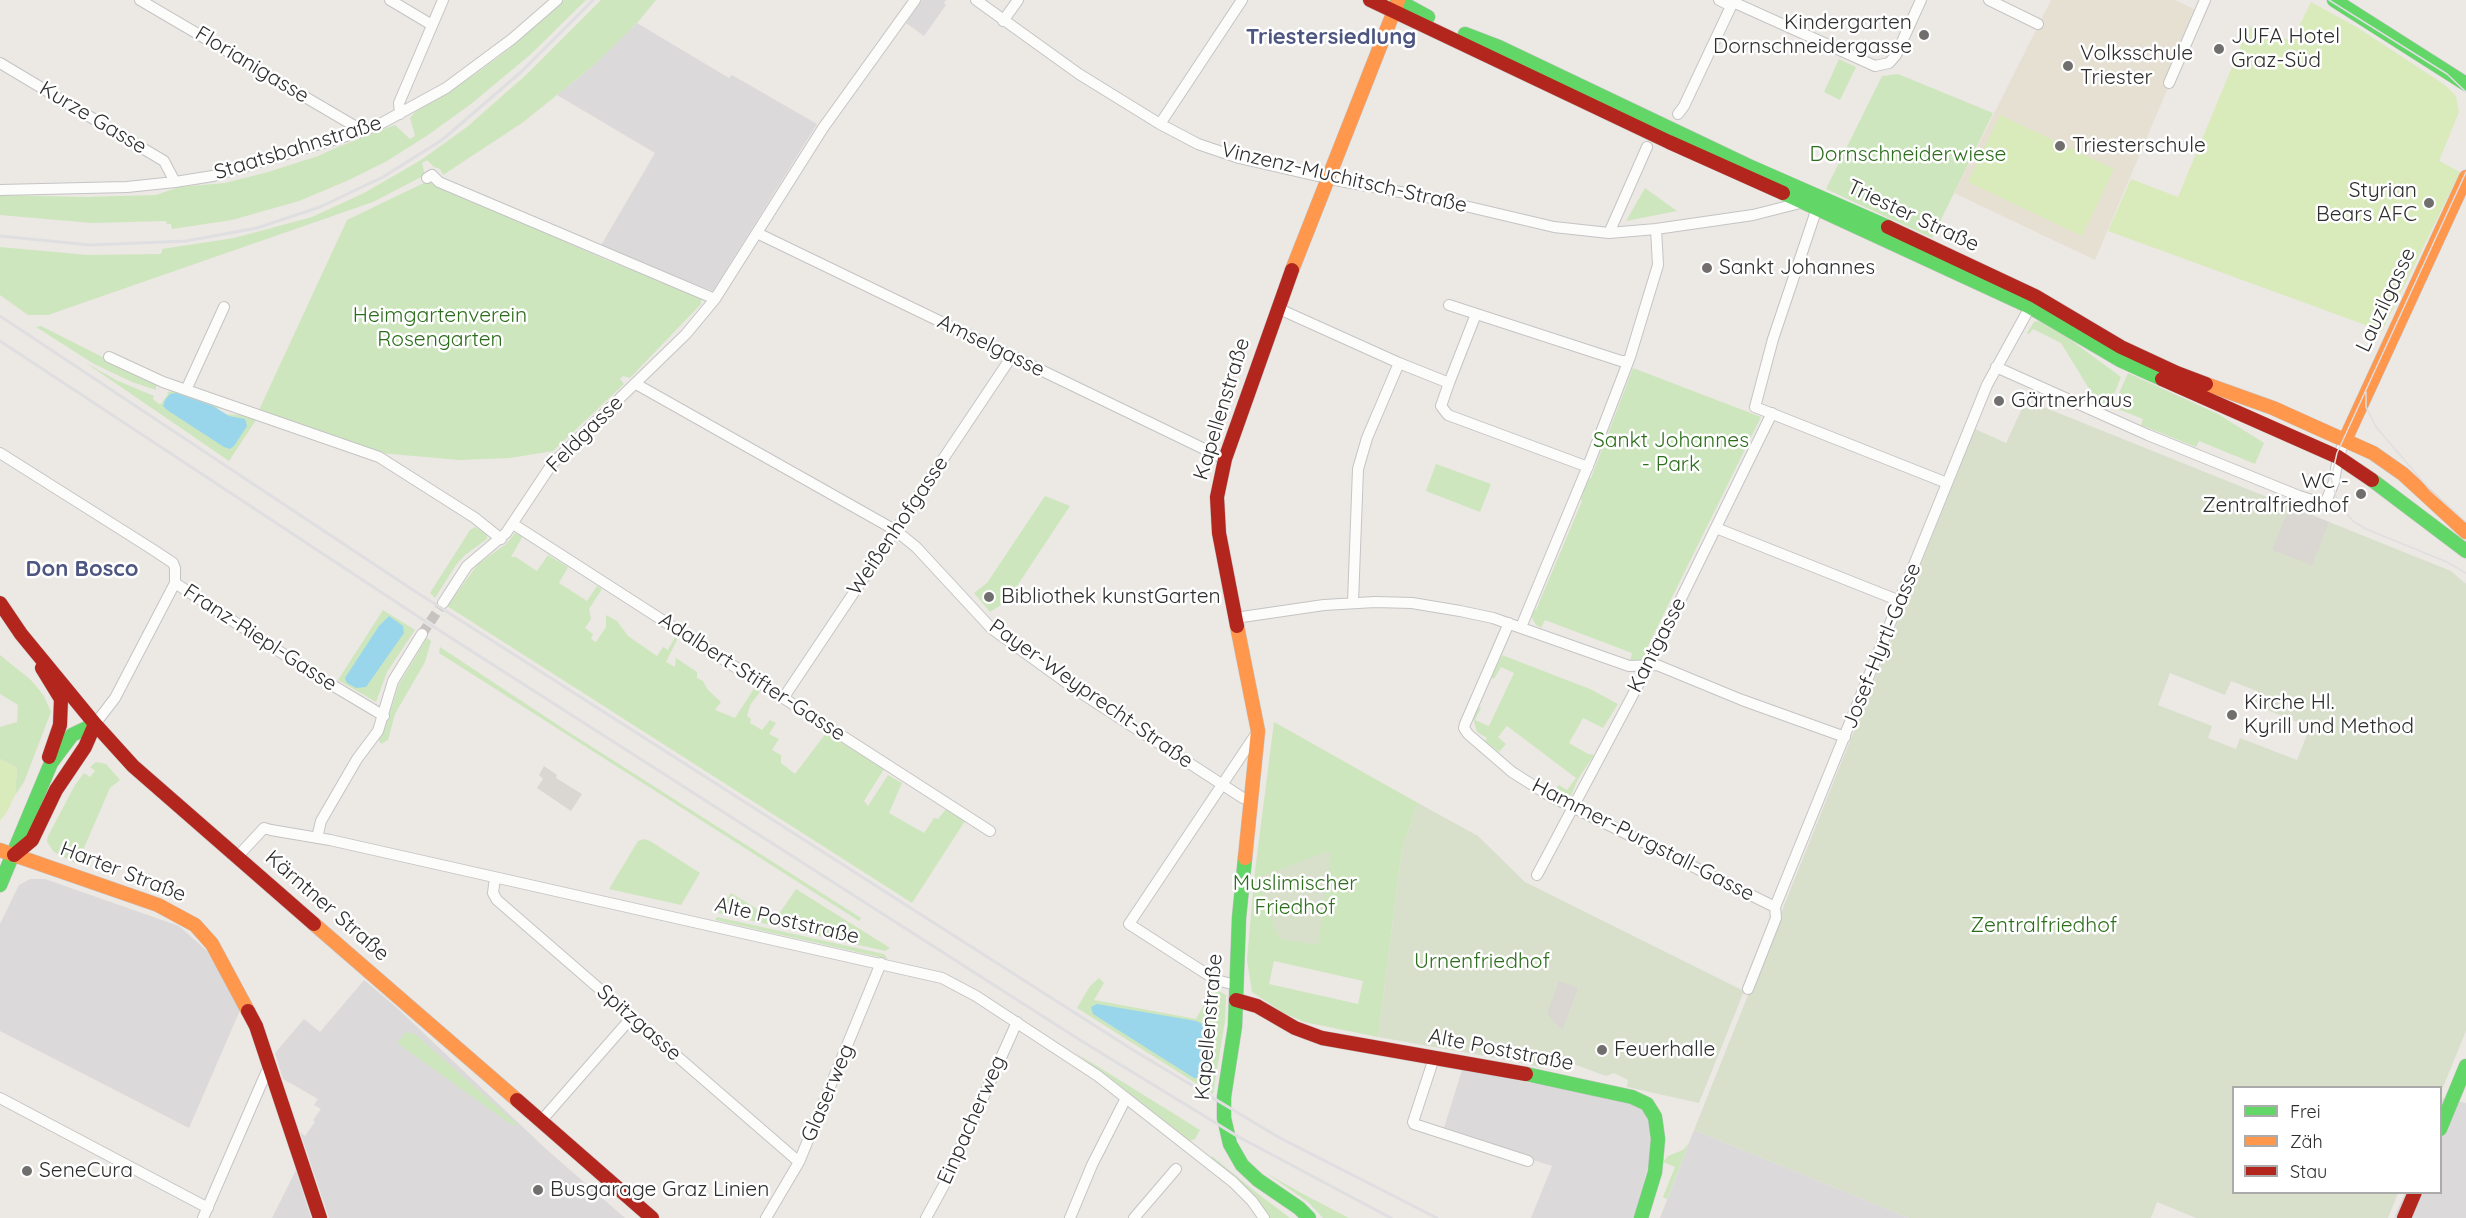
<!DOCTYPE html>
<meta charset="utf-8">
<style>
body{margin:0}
#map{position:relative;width:2466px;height:1218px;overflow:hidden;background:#ece8e4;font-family:Quicksand,sans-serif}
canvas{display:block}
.legend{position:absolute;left:2232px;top:1086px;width:210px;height:108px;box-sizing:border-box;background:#fff;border:2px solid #ababab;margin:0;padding:8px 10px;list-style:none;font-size:18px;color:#2e2e2e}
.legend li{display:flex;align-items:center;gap:12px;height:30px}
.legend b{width:30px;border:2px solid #ababab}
</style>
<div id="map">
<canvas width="2466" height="1218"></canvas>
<ul class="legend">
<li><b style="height:8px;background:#63d668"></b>Frei</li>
<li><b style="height:8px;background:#ff974d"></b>Zäh</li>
<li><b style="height:8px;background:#b3261e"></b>Stau</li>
</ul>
</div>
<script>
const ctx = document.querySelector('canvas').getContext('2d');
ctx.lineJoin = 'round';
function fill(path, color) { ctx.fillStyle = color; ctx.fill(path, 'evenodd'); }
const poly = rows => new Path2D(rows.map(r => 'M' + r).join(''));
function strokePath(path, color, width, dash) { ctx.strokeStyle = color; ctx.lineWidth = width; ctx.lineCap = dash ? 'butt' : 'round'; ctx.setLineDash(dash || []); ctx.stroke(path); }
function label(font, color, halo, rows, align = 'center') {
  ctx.font = font + ' Quicksand,sans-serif'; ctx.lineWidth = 5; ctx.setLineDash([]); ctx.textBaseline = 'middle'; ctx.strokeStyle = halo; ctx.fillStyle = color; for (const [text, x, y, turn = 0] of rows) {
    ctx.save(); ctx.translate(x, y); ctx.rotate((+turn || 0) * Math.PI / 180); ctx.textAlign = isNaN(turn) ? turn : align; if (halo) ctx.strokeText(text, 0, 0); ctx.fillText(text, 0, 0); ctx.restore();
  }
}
const industrial = poly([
 [922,0,946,0,944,3,946,5,924,36,906,23],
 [637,23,729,78,732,75,817,124,713,291,600,247,655,153,557,95,594,65],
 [30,879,45,879,179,926,206,950,241,1008,189,1128,0,1031,0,924,19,885],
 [364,980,396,1007,545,1148,625,1218,329,1218,300,1132,305,1136,315,1122,313,1120,321,1109,314,1105,318,1099,283,1079,275,1053,304,1019,320,1032],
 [1462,1070,1631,1102,1648,1111,1652,1152,1634,1218,1531,1218,1552,1166,1443,1131],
 [2443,1098,2466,1103,2466,1218,2394,1218,2405,1193,2440,1192,2441,1104],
 [1694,1130,1909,1218,1660,1218],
 [296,1170,311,1218,272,1218]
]);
const education = poly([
 [2051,0,2175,0,2200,12,2095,260,1954,193]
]);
const green = poly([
 [564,0,586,0,531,54,471,104,428,135,387,161,349,180,299,201,232,220,172,229,171,224,167,224,166,221,92,223,0,215,0,195,84,197,156,195,179,187,225,183,268,172,318,156,338,147,395,125,410,139,415,136,410,118,415,112,474,75,509,49],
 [601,0,656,0,637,23,594,65,557,95,522,123,443,175,440,169,434,167,427,160,422,163,425,175,373,202,48,315,28,315,0,295,0,247,88,255,159,254,162,253,162,249,234,238,312,217,364,193,421,160,467,127,527,74],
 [1839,59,1856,67,1840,100,1824,92],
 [1898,74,1993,113,1932,238,1826,189,1882,76],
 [428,181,604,259,701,297,701,304,630,378,623,376,620,379,624,384,553,451,510,458,459,460,380,453,259,410,347,220],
 [1645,188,1677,211,1626,221],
 [2038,321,2064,335,2121,377,2107,412,2091,405,2096,400,2061,343,2033,329,2029,334,2027,333,2034,322],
 [41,326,156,384,156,390,132,382,94,364,36,327],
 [86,363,118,381,154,396,153,399,159,404,161,404,168,394,167,392,176,391,225,409,214,408,219,414,244,415,256,420,229,461],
 [1633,368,1761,417,1647,648,1650,651,1643,660,1630,661,1632,653,1545,620,1541,628,1536,625,1531,616,1533,610,1536,610,1582,501,1580,496,1587,480,1591,478],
 [2128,373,2218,414,2264,443,2255,464,2199,441,2196,447,2141,425,2143,419,2113,407],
 [1436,464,1491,484,1480,512,1426,491],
 [1045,496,1070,506,1007,601,990,612,974,593,987,583],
 [475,527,487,534,487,539,465,555,456,565,435,598,430,593,470,530],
 [515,533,523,536,511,557,516,557,537,571,548,555,568,567,559,583,587,601,597,586,602,589,589,609,591,619,585,628,593,634,591,639,596,642,606,627,606,615,617,621,628,636,657,656,663,647,668,650,675,637,678,638,666,662,675,667,676,658,697,672,697,678,703,681,708,690,721,702,715,710,735,718,755,687,760,692,750,705,747,716,751,719,750,723,762,730,770,720,776,723,769,734,779,739,772,750,781,755,781,763,795,774,826,733,884,769,864,801,868,806,888,775,902,783,889,813,924,833,934,818,938,819,946,809,965,821,912,903,447,606,478,564,506,544],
 [383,610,415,630,387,672,376,702,338,680],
 [427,638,431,641,425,662,395,714,388,740,381,744,378,739,386,725,399,684],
 [440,647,567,731,861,918,859,921,439,653],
 [0,655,31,680,44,696,51,712,24,782,15,795,17,768,0,759,0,727,17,722,18,705,0,694],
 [1502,655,1590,689,1618,704,1603,728,1583,718,1569,743,1588,754,1594,755,1578,779,1569,800,1555,790,1559,785,1567,790,1576,778,1507,726,1498,737,1506,744,1499,752,1485,741,1487,738,1477,732,1473,718,1479,707,1481,708,1475,720,1489,726,1514,673,1501,667,1494,679,1491,678],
 [1274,722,1418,803,1402,850,1378,1037,1304,1022,1282,1012,1252,992,1247,960,1254,879],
 [1274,961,1363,981,1358,1004,1269,984],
 [96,762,106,764,120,780,110,788,77,864,54,852,47,842,48,836,75,785,84,773,90,777,95,771,90,767],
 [644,839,650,841,700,873,681,905,609,889,638,841],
 [796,889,890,948,885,951,718,913,731,893,775,920],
 [717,917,884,954,888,959,715,920],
 [1099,978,1104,983,1094,1000,1196,1019,1213,988,1226,995,1225,1021,1213,1094,1077,1008,1090,986],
 [406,1032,415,1034,518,1125,512,1125,397,1043],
 [1076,1053,1200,1130,1195,1139,1189,1141],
 [1689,1143,1667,1199,1663,1197,1675,1167,1663,1162,1668,1156,1683,1150],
 [1212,1156,1257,1193,1290,1218,1269,1218,1261,1206,1211,1158],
 [1266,1173,1303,1194,1349,1218,1323,1218,1308,1202]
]);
const cemetery = poly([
 [2026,400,2451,571,2466,584,2466,1031,2441,1092,2440,1088,2234,1088,2234,1192,2398,1193,2388,1218,2196,1218,2157,1202,2151,1218,1909,1218,1694,1130,1975,429,2006,443],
 [2170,673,2225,695,2231,681,2257,691,2252,704,2310,727,2297,760,2240,738,2236,749,2208,738,2212,726,2158,705],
 [1418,803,1478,836,1525,882,1744,991,1699,1103,1627,1087,1628,1080,1614,1073,1606,1076,1552,1056,1542,1068,1518,1062,1378,1037,1402,850],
 [1329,851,1331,855,1318,945,1279,939,1257,878]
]);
const pitch = poly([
 [2311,2,2358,28,2445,85,2456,96,2459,112,2439,161,2460,172,2382,331,2108,231,2131,179,2178,197,2249,26,2292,41],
 [2000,115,2114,169,2082,236,1968,182],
 [0,759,17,768,15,795,8,810,0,821]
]);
const plaza = poly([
 [2290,506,2329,522,2312,565,2272,550],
 [544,766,557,775,556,778,582,794,571,811,537,788,543,779,539,775],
 [1559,981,1578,988,1562,1030,1547,1014]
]);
const water = poly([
 [176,393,213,406,229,416,245,419,247,426,234,446,230,449,224,447,167,410,163,406,165,400,170,394],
 [389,616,403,626,404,633,366,687,356,688,347,683,345,678,379,626],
 [1097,1004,1196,1021,1205,1025,1210,1036,1204,1074,1199,1078,1194,1078,1093,1014,1091,1007]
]);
const streetTunnel = poly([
 [422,634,443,603]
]);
const street = poly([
 [140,0,363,131],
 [390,0,432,25],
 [976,0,1079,74,1160,124,1198,144,1239,158,1335,180,1427,197,1554,227,1609,233,1656,229,1753,215,1804,202],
 [1719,0,1725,3,1733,2,1875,66,1889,63,1896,55,1921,0],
 [1989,0,2038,24],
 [1003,21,1018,0],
 [0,63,164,161,175,182],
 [2169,83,2205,0],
 [400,114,399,103,443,0],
 [1678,114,1684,106,1733,2],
 [1160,124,1242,0],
 [427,178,432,175,439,182,715,299],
 [0,190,127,187,175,182,213,176,363,131,382,123,446,88,512,39,557,0],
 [1817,208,1773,339,1755,407,1947,483],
 [757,233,1225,459],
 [1609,233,1647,147],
 [1449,305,1621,361,1628,361],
 [1277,308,1399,363,1449,383,1441,406,1448,415,1588,467],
 [109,357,163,382,379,457,475,518,501,539],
 [1996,367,2148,435,2299,496,2325,504,2334,482,2338,457,2345,440],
 [1449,383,1476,314],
 [636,384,895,530,916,547,992,629,1075,689,1243,798,1252,801],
 [186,390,224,307],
 [0,453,152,549,173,563,175,568,175,583,115,698,95,724],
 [513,524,990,831],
 [1716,528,1900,601],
 [175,583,317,676,384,716],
 [1353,602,1358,469,1367,438,1399,363],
 [443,603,467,566,506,533,552,464,686,334,715,299,823,128,915,0],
 [1235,618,1324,605,1375,602,1412,603,1460,611,1493,618,1629,666,1657,665,1742,700,1845,737],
 [1509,623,1465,724,1464,728,1468,734,1512,772,1550,796,1775,907],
 [1521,627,1590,461,1630,357,1658,265,1656,229],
 [784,697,1012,356],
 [317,838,321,821,357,759,378,731,393,681,422,634],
 [238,856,264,828,271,830,330,840,942,978,976,996,1098,1076,1233,1182,1252,1201,1264,1218],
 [1537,875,1646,670,1772,413],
 [495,878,493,893,497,900,799,1162],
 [1236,985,1216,980,1129,924,1256,734],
 [1748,989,1776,918,1775,907,1987,385,2030,307],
 [1434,1058,1413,1122,1414,1124,1528,1161],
 [0,1098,208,1208],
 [541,1121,632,1017],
 [203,1218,266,1073,271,1070],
 [766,1218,799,1162,881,963],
 [926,1218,944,1185,1017,1022],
 [1070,1218,1092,1165,1126,1098],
 [1134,1218,1176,1169]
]);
const fast = poly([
 [1397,0,1428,17],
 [2334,0,2466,84],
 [1465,34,1499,47,1751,167,1888,227],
 [1783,193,2030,307,2120,360,2162,379],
 [2372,480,2466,551],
 [1245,858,1239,918,1235,1026,1224,1097,1224,1118,1230,1144,1242,1165,1258,1180,1299,1208,1309,1218],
 [0,885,51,763,72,735,95,724],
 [1526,1074,1632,1097,1647,1104,1655,1117,1658,1139,1655,1172,1641,1218],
 [2440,1129,2466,1066]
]);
const slow = poly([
 [1292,270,1398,1],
 [2206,384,2273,408,2373,453,2403,474,2466,532],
 [2345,440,2466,177],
 [1237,626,1258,731,1245,858],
 [0,850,158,905,195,925,212,944,248,1011],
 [314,924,517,1100]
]);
const jam = poly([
 [1370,0,1669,142,1783,193],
 [1888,227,2035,296,2121,347,2177,373,2206,384],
 [2162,379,2338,457,2372,480],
 [0,603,21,634,95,724,133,766,314,924],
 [1237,626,1219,533,1217,497,1225,459,1292,270],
 [42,668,61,699,60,725,49,757],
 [14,855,32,840,56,790,85,747,95,724],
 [1236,1000,1257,1006,1295,1028,1322,1038,1526,1074],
 [248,1011,256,1026,320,1218],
 [517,1100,652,1218],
 [2404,1218,2415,1192]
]);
const tram = poly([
 [2329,0,2447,74,2466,92],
 [2466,172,2337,453,2331,479,2338,503,2353,521,2366,529,2447,562,2466,573],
 [2366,392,2366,407,2376,427,2431,491,2466,522]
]);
const rail = poly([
 [0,236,90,245,186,241,257,228,320,207,383,177,442,140,521,72,593,0],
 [0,316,413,590,1133,1050,1280,1138,1437,1218],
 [0,341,434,627,1080,1040,1237,1136,1391,1218]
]);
const markers = [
 [1924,35,6,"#706f6e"],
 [2219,49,6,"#706f6e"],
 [2068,66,6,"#706f6e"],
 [2060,146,6,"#706f6e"],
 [2429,203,6,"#706f6e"],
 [1707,268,6,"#706f6e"],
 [1999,401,6,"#706f6e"],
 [2361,494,6,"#706f6e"],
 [989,597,6,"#706f6e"],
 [2232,715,6,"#706f6e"],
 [1602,1050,6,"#706f6e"],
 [27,1171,6,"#706f6e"],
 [538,1190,6,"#706f6e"]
];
const poiNames = [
 ["Kindergarten",1912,23,"right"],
 ["Dornschneidergasse",1912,47,"right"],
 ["JUFA Hotel",2231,37],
 ["Graz-Süd",2231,61],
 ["Volksschule",2080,54],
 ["Triester",2080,78],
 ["Triesterschule",2072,146],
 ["Styrian",2417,191,"right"],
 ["Bears AFC",2417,215,"right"],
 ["Sankt Johannes",1719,268],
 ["Gärtnerhaus",2011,401],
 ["WC -",2349,482,"right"],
 ["Zentralfriedhof",2349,506,"right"],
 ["Bibliothek kunstGarten",1001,597],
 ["Kirche Hl.",2244,703],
 ["Kyrill und Method",2244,727],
 ["Feuerhalle",1614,1050],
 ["SeneCura",39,1171],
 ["Busgarage Graz Linien",550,1190]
];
const streetNames = [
 ["Florianigasse",252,65,31],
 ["Kurze Gasse",93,118,31],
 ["Staatsbahnstraße",298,148,-17],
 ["Vinzenz-Muchitsch-Straße",1344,178,13],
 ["Triester Straße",1913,216,25],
 ["Lauzilgasse",2386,300,-65],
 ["Amselgasse",991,346,26],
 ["Kapellenstraße",1222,409,-73],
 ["Feldgasse",585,434,-45],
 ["Weißenhofgasse",898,526,-56],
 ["Franz-Riepl-Gasse",260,638,33],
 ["Kantgasse",1657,645,-63],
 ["Josef-Hyrtl-Gasse",1882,646,-68],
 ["Adalbert-Stifter-Gasse",752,677,33],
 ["Payer-Weyprecht-Straße",1091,694,35],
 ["Hammer-Purgstall-Gasse",1643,840,27],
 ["Harter Straße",123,872,21],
 ["Kärntner Straße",327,906,41],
 ["Alte Poststraße",787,921,13],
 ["Spitzgasse",639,1023,41],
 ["Kapellenstraße",1209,1027,-85],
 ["Alte Poststraße",1501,1050,11],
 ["Glaserweg",828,1093,-67],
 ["Einpacherweg",972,1120,-66]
];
const parkNames = [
 ["Dornschneiderwiese",1908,155],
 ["Heimgartenverein",440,316],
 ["Rosengarten",440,340],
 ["Sankt Johannes",1671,441],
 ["- Park",1671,465],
 ["Muslimischer",1295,884],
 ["Friedhof",1295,908],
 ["Zentralfriedhof",2044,926],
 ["Urnenfriedhof",1482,962]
];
const neighbourhoodNames = [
 ["Triestersiedlung",1331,37],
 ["Don Bosco",82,569]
];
fill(industrial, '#dcd9db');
fill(education, '#e6e0d3');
fill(green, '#cee6be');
fill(cemetery, '#d8e0cc');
fill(pitch, '#d9eabb');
fill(plaza, '#dad6d2');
fill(water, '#99d6ec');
strokePath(streetTunnel, '#c6c3c0', 10, [10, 5]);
strokePath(street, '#c5c4c5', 12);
strokePath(fast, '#c5c4c5', 15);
strokePath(slow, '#c5c4c5', 15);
strokePath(jam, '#c5c4c5', 15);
strokePath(street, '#fcfcfb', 10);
strokePath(fast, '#63d668', 14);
strokePath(slow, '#ff974d', 14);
strokePath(jam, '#b3261e', 14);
strokePath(tram, '#dfdfe1', 1.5);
strokePath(rail, '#dfdfe1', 3);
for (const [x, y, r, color] of markers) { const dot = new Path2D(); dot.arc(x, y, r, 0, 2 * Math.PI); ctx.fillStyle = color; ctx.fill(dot); strokePath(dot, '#fff', 2); }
label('21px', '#2e2e2e', '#fff', poiNames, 'left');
label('21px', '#2e2e2e', '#fff', streetNames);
label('21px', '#2c6e1b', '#fff', parkNames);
label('bold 22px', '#4d5680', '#fff', neighbourhoodNames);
</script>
